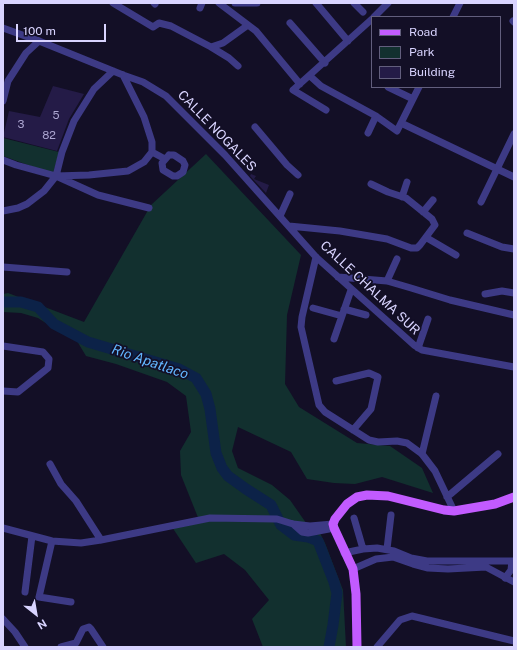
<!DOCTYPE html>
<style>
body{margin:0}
#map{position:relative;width:517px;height:650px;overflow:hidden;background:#130f26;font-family:"Public Sans",sans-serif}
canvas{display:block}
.frame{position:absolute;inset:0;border:4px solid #d9d4ff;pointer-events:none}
.legend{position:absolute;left:371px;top:16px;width:130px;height:72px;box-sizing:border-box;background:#130f26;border:1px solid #625e7d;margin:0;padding:5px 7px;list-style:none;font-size:12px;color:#d9d4ff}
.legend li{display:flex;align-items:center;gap:8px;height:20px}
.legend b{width:20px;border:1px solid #625e7d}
.north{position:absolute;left:16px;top:594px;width:40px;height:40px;-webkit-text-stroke:3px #130f26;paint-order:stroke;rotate:149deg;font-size:11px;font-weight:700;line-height:16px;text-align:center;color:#d9d4ff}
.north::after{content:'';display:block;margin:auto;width:14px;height:18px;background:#d9d4ff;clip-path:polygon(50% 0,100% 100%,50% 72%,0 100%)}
.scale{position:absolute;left:16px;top:24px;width:90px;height:18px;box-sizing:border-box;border:2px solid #d9d4ff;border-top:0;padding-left:5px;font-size:12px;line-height:14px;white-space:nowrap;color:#d9d4ff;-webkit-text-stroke:3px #130f26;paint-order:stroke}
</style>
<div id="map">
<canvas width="517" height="650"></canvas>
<div class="frame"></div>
<ul class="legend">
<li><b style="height:5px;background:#c25bff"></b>Road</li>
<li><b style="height:11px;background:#12302f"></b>Park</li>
<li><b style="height:11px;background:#241b47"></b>Building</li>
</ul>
<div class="north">N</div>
<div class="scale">100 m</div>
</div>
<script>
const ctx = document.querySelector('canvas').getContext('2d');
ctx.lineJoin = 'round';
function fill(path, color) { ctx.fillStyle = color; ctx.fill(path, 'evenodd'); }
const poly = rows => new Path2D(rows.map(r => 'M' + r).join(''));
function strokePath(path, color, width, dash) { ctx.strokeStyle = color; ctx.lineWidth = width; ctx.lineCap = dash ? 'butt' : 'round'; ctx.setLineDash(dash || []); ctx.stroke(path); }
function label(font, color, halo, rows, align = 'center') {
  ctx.font = font + ' "Public Sans",sans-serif'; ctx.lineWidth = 3.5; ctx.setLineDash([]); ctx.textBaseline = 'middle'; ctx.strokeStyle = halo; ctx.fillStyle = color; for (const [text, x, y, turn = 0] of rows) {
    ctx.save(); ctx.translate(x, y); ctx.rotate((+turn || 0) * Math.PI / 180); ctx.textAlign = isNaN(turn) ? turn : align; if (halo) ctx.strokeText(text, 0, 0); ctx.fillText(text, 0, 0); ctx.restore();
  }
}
const green = poly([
 [3,138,59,152,53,174,3,156],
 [206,154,301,255,287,315,285,384,299,407,357,443,390,446,422,468,433,493,382,477,355,484,334,483,307,479,291,452,238,427,232,451,238,468,272,485,290,500,311,530,319,531,325,543,343,590,346,647,263,647,252,619,269,600,245,570,224,554,196,563,172,527,199,520,181,475,180,451,191,432,186,396,167,382,116,364,86,356,77,341,61,333,38,318,21,313,3,312,3,294,8,293,84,322,151,205]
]);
const river = poly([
 [3,302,21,302,38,307,54,324,88,342,179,369,196,378,206,394,210,409,216,453,222,468,228,476,246,489,271,505,281,525,294,535,308,537,318,541,334,582,337,593,333,625,329,647]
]);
const building = poly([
 [53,86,84,94,69,119,57,151,3,137,9,111,40,117],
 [251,174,256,176,254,179,269,185,266,193,250,176]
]);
const minor = poly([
 [113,3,153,27,159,23,171,26,211,47,229,58,238,66],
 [154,3,155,4],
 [219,3,256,31,300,84],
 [235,3,257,3],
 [316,3,348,41],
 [354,3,363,12],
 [200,8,202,3],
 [374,17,388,3],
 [453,17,460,3],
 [513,21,514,22],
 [290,23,325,63],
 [3,28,39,41,123,75,143,82,166,96,225,155,316,257,414,345,422,350,514,367],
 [211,47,223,43,248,25],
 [310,76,321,86,376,116,397,131,419,87],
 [388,87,413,99],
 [3,101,8,81,26,53,39,41],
 [326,110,293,90,372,19],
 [401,123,514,177],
 [255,127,287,165,298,175],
 [368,133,376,116],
 [152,152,165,159],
 [169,155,174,155,183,161,185,165,183,172,177,176,173,176,163,170,162,163,169,155],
 [3,160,16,165,56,176,98,195,149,208],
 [56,176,89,175,128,171,144,162,152,152,152,142,144,117,123,75],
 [402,197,407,182],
 [481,202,514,134],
 [3,211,18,208,27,204,44,191,56,176,62,152,74,121,94,89,113,71],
 [423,212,433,200],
 [280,216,290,194],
 [289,226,340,231,387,239,411,248,417,248,420,245,435,225,432,219,406,198,388,192,371,184],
 [467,233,502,247,514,249],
 [427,238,456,255],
 [316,257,302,317,301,327,319,405,325,412,369,440,378,442,397,441,407,443,422,454,435,471,454,511],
 [3,267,67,272],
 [338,277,387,281,411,288,450,300,514,315],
 [387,281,397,259],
 [485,294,502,291,514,293],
 [313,308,342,316],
 [344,309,366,315],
 [334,339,351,290],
 [3,346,43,352,49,359,48,368,18,392,3,391],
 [418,348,428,319],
 [336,381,369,373,378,377,371,409,353,430],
 [422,454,436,396],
 [50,464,61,484,76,501,101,540],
 [447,497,498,454],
 [354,518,363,549],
 [293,524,302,532,308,533,334,528],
 [3,528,52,541,81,543,101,540,210,518,277,519,293,524,310,526,333,524],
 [52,541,39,597,71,602],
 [387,549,391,515],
 [344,553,363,549,377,548,394,551,411,558,427,561,514,561],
 [353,569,376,559,393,557,413,564,428,568,448,569,486,567,514,582],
 [505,578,511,570,512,561],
 [25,592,32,536],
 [3,619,15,632,25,647],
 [61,647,76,643,83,629,89,627,91,629,103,647],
 [377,647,400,620,412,616,514,641]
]);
const major = poly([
 [357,647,356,594,353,569,334,528,333,524,335,519,347,504,357,497,367,495,388,496,444,510,454,511,495,504,514,497]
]);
const numberNames = [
 ["5",56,116],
 ["3",21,125],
 ["82",49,136]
];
const streetNames = [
 ["CALLE NOGALES",217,131,46],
 ["CALLE CHALMA SUR",370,288,43]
];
const waterNames = [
 ["Rio Apatlaco",150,362,19]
];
fill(green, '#12302f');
strokePath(river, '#0c2248', 11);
fill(building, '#241b47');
strokePath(minor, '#3d3a85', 7);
strokePath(major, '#c25bff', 9);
label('11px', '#aca6d1', null, numberNames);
label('13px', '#d9d4ff', '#130f26', streetNames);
label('italic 14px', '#62b6ff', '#130f26', waterNames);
</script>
